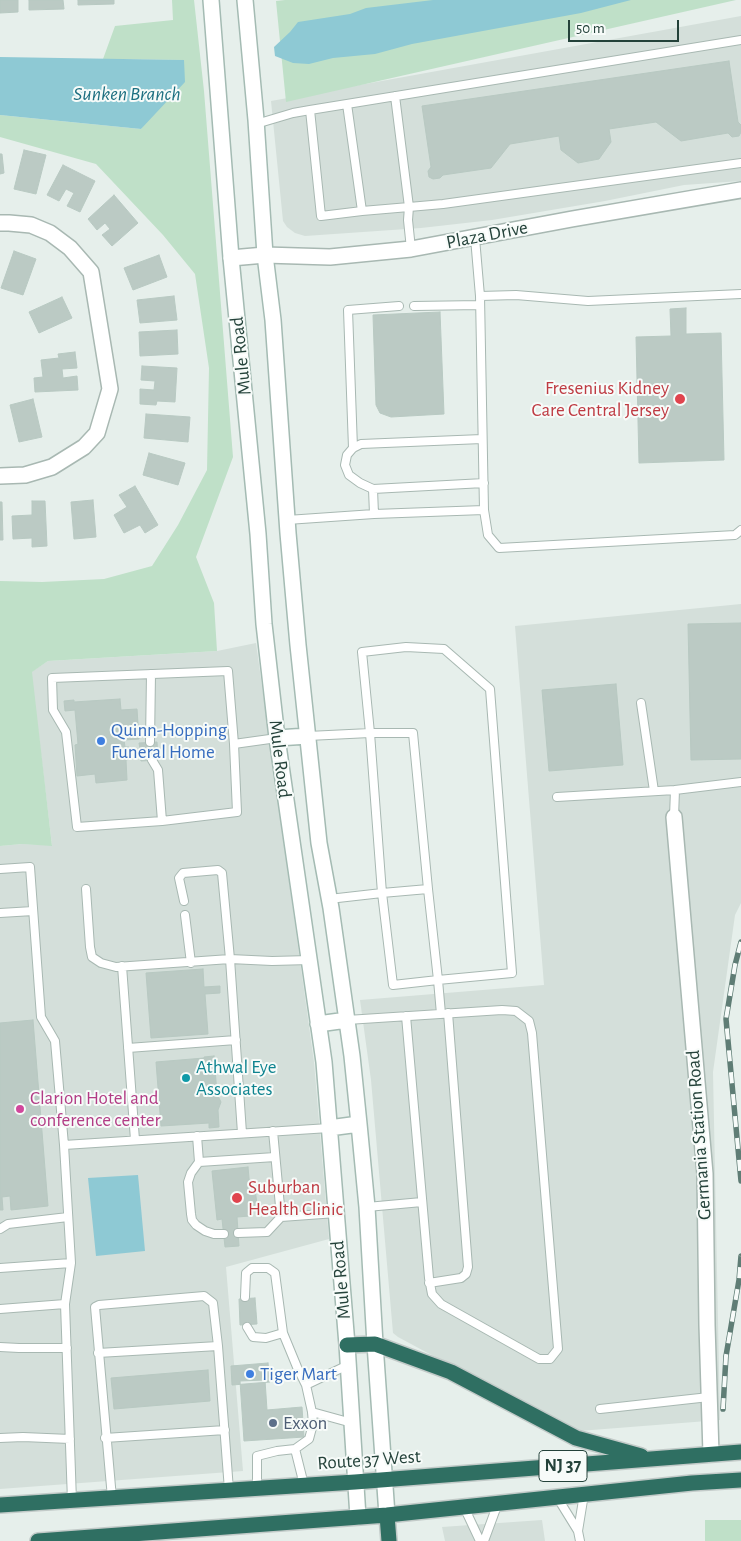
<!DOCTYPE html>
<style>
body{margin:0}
#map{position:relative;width:741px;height:1541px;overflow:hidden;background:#e6efeb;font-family:"Alegreya Sans",sans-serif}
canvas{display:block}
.scale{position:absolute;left:568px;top:20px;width:111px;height:22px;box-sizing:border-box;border:2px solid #24423a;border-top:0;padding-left:6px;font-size:15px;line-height:18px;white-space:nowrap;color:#24423a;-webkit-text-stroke:4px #f7fbf9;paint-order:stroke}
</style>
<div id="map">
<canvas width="741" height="1541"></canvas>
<div class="scale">50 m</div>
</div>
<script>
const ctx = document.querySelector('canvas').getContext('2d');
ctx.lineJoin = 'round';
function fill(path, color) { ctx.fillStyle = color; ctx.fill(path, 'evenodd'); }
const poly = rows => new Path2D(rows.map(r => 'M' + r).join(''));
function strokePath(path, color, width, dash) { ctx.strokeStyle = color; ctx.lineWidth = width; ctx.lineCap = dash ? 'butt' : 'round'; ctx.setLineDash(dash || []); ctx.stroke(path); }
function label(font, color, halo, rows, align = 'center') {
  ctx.font = font + ' "Alegreya Sans",sans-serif'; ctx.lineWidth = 4; ctx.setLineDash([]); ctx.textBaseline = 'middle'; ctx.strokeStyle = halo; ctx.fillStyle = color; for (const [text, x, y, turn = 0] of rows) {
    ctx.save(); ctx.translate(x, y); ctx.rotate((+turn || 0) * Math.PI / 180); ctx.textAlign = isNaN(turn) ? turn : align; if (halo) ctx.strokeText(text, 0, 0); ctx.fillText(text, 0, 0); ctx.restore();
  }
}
const built = poly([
 [741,16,741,181,684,185,605,201,492,220,421,228,305,236,295,233,287,227,283,221,271,101],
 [741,604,741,903,735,915,713,1072,720,1420,579,1431,556,1422,398,1337,393,1333,371,1080,360,1000,544,985,515,626],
 [256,643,314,1062,329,1239,226,1267,243,1471,0,1489,0,846,22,844,52,845,31,672,48,661,217,651],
 [542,1520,545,1541,445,1541,442,1527]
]);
const green = poly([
 [172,0,194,0,204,91,233,457,196,557,214,603,217,651,48,661,32,672,52,846,22,844,0,846,0,581,42,582,104,579,152,566,178,525,207,470,209,368,195,274,163,235,96,164,0,137,0,115,141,129,183,60,103,59,115,26,173,20],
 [285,0,736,0,286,102,276,1],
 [705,1520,741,1520,741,1541,705,1541]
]);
const water = poly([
 [433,0,631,0,581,13,412,44,375,54,333,58,309,64,293,63,275,56,274,47,290,32,298,22,350,14,366,8],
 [0,57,184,60,185,82,141,129,0,115],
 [138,1175,145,1251,96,1256,88,1178]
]);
const building = poly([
 [0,0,18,0,18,12,0,13,0,0],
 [29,0,63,0,64,9,29,10,29,0],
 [78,0,114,0,114,4,78,5,78,0],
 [729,61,738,122,741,125,741,132,739,136,732,137,728,133,681,141,656,122,609,129,611,142,599,159,578,163,561,150,559,136,510,144,491,168,443,175,440,178,433,179,429,177,428,171,431,167,422,106,729,61],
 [24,150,46,155,36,194,14,189,24,150],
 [0,154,2,154,4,173,0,174,0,154],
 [63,165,95,181,80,212,67,206,74,193,66,189,59,201,47,195,63,165],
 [114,195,138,223,112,246,102,235,110,229,105,223,97,230,88,219,114,195],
 [14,251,36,259,23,295,1,288,14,251],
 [159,255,167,277,133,290,124,268,159,255],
 [174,296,177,320,140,323,137,300,174,296],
 [62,297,72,318,39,333,29,312,62,297],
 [686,308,686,334,721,333,724,460,639,463,636,337,671,336,670,309,686,308],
 [440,312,444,414,391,417,380,413,376,405,373,315,440,312],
 [177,330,178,354,140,356,139,332,177,330],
 [75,352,77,368,62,369,63,378,77,376,78,390,35,392,34,378,43,377,41,360,59,358,58,354,75,352],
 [142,366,177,368,175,402,157,401,156,405,140,404,140,389,154,390,155,381,141,380,142,366],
 [33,399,42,437,19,442,10,405,33,399],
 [146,414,190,417,188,442,144,438,146,414],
 [149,453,185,463,178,485,143,475,149,453],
 [135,486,158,525,145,533,140,525,124,533,114,515,127,507,119,495,135,486],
 [93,500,96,537,74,539,71,502,93,500],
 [32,501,45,501,47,546,32,547,32,538,13,539,12,516,32,515,32,501],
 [0,502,2,502,3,540,0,540,0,502],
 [741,623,741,759,691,760,688,624,741,623],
 [616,684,623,765,549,771,542,690,616,684],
 [120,699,121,710,137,709,139,739,124,740,125,747,129,747,129,750,140,749,139,743,157,742,158,760,141,761,140,756,130,757,130,759,126,760,127,780,96,783,95,774,77,776,75,745,78,744,75,710,65,711,64,701,74,700,74,702,120,699],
 [203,969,204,987,220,986,220,993,205,994,208,1034,151,1038,146,973,203,969],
 [33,1020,48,1206,11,1210,10,1196,2,1197,3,1210,0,1210,0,1023,33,1020],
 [214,1056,217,1094,221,1102,218,1110,219,1127,209,1128,209,1123,161,1126,156,1062,204,1058,204,1057,214,1056],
 [248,1167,250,1189,255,1188,257,1205,249,1206,250,1216,237,1217,239,1246,225,1247,222,1219,217,1220,212,1171,248,1167],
 [255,1298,257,1324,240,1325,239,1299,255,1298],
 [268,1363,270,1382,232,1385,231,1366,268,1363],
 [208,1370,210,1401,114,1409,111,1378,208,1370],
 [265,1380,267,1410,302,1407,304,1437,244,1441,240,1381,265,1380]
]);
const lane = poly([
 [347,104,362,211],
 [310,110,321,216,362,211,409,207,395,96],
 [256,124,293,113,310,110,741,40],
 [411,249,408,220,409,207,443,204,741,163],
 [480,296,516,295,588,301,741,294],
 [414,306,480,305],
 [353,448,348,310,399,306],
 [373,489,484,483],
 [484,510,488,535,499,548,735,535,741,530],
 [374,514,373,489,360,483,349,475,345,465,347,455,353,448,361,444,482,439],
 [287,520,374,514,484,510,480,296,475,238],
 [641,703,654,791],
 [308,736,370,733,413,733,428,889],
 [150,742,151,674],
 [234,744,277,738],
 [152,760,158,770,162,821,237,812,234,744,228,671,52,678,53,710,66,732,77,827,162,821],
 [557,797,675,790],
 [674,817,675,790,741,782],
 [0,869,30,867,41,1017,55,1041,64,1145],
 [86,889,90,947,92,957,101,963,116,967,230,959,272,961,310,960],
 [329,899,382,893,428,889,438,980,512,973,490,689,444,649,406,647,362,652,370,733,382,893,393,985,438,980,441,1014],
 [184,901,179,878,183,873,218,870,222,873,230,959,242,1133],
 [0,913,33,911],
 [185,915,191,963],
 [122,966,135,1140],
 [347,1020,502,1010,516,1011,529,1021,532,1033,558,1349,550,1359,539,1359,441,1304,432,1294,429,1278,406,1016],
 [128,1048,236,1040],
 [273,1131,281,1217],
 [197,1136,199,1162,191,1173,188,1182,191,1214,192,1220,196,1225,205,1231,214,1234,224,1234],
 [199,1162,275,1157],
 [367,1207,422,1202],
 [0,1229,8,1224,68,1217],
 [238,1233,267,1232,281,1217,336,1213],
 [0,1268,71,1263],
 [429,1283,461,1278,466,1274,468,1267,448,1013],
 [245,1297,246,1273,252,1268,268,1268,275,1273,283,1333,297,1367,306,1385,312,1412,313,1424,309,1439,295,1449,277,1451,257,1456,257,1489],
 [0,1309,65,1304],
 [247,1327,253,1337,266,1338,283,1333],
 [0,1347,19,1348,67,1348],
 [98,1353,218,1346],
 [306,1385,348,1365],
 [600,1409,709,1397],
 [312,1412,352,1423],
 [0,1438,23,1437,70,1439],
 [105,1438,225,1430],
 [295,1449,304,1485],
 [557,1497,578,1531,580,1541],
 [112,1498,95,1307,99,1305,204,1296,213,1303,218,1346,229,1490],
 [72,1501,65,1304,71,1263,64,1145,329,1128],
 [464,1507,480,1541],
 [578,1531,584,1494],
 [484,1541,498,1503]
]);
const street = poly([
 [0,223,9,223,31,225,50,233,70,248,91,272,110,389,97,433,84,447,52,467,25,475,0,476],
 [231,258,265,255,330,257,411,249,572,219,741,190],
 [674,817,705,1174,707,1325,711,1454]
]);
const secondary = poly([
 [211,0,231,258,258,534,264,624,277,738,324,1062,347,1345,358,1517],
 [245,0,256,120,265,255,273,320,288,533,298,645,319,843,331,908,352,1056,359,1124,367,1207,375,1344,387,1515],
 [277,738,308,736],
 [318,1024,347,1020],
 [329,1128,359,1124]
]);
const highway = poly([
 [347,1345,375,1344,451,1372,576,1438,641,1456],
 [0,1505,355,1482,741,1452],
 [387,1515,389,1541],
 [38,1541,387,1515,692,1483,741,1480]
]);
const rail = poly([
 [741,942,735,965,726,1019,741,1181],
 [723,1409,726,1356,739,1280,741,1256]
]);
const markers = [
 [680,399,6,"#e0444e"],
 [101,741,5,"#3f7fe0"],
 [186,1078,5,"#0f9aa8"],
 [20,1109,5,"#d1479c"],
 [237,1198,6,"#e0444e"],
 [250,1374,5,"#3f7fe0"],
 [273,1423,5,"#5c6f8a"]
];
const shields = [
 [563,1466,48]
];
const shieldNames = [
 ["NJ 37",563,1466]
];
const streetNames = [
 ["Plaza Drive",487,235,-11],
 ["Mule Road",241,356,-96],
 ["Mule Road",280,759,83],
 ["Germania Station Road",699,1135,-94],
 ["Mule Road",341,1280,-95],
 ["Route 37 West",369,1460,-4]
];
const healthNames = [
 ["Fresenius Kidney",669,388],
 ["Care Central Jersey",669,410],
 ["Suburban",248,1187,"left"],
 ["Health Clinic",248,1209,"left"]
];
const shopNames = [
 ["Quinn-Hopping",111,730],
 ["Funeral Home",111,752],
 ["Tiger Mart",260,1374]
];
const cultureNames = [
 ["Athwal Eye",196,1067],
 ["Associates",196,1089]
];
const hotelNames = [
 ["Clarion Hotel and",30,1098],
 ["conference center",30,1120]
];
const serviceNames = [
 ["Exxon",283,1423]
];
const waterNames = [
 ["Sunken Branch",127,94]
];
fill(built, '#d4dfda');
fill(green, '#bfe0c8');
fill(water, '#8ec9d4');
fill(building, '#bbcac4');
strokePath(building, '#b8c9c2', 1);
strokePath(lane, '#a8b8b2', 10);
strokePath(street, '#a8b8b2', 18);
strokePath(secondary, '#a4bbb3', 18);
strokePath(highway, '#c2cac8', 18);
strokePath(lane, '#fff', 8);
strokePath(street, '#fff', 15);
strokePath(secondary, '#fff', 15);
strokePath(highway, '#2f6f62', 15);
strokePath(rail, '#5f7d75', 5.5);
strokePath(rail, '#f7fbf9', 4, [11]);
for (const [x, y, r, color] of markers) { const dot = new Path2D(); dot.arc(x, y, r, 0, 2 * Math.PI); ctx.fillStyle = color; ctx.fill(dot); strokePath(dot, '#f7fbf9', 2); }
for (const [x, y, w] of shields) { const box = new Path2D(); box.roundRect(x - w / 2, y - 15.5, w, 31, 4); ctx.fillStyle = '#f7fbf9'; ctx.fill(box); strokePath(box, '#24423a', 1); }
label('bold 18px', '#24423a', null, shieldNames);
label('19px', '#24423a', '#f7fbf9', streetNames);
label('19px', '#be3a42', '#f7fbf9', healthNames, 'right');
label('19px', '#366cbe', '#f7fbf9', shopNames, 'left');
label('19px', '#0d838f', '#f7fbf9', cultureNames, 'left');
label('19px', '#b23c85', '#f7fbf9', hotelNames, 'left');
label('19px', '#4e5e75', '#f7fbf9', serviceNames, 'left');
label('italic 20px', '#1c6f80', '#f7fbf9', waterNames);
</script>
